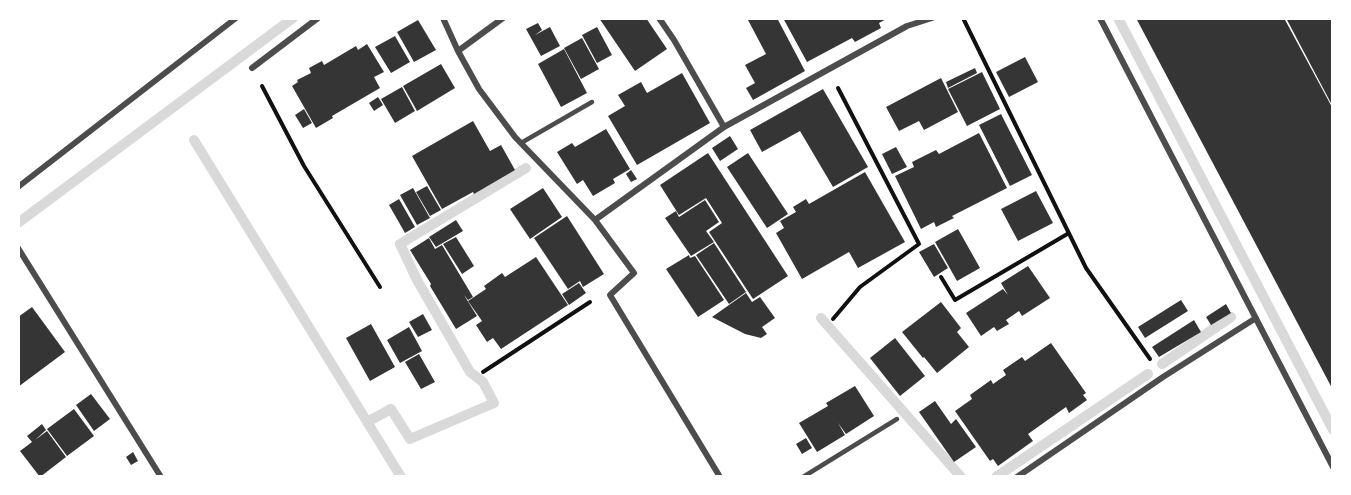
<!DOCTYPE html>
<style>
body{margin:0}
#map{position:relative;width:1351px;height:495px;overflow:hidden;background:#fff;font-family:Signika,sans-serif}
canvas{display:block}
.frame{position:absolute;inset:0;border:20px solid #fff;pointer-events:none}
</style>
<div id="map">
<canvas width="1351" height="495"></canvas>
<div class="frame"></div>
</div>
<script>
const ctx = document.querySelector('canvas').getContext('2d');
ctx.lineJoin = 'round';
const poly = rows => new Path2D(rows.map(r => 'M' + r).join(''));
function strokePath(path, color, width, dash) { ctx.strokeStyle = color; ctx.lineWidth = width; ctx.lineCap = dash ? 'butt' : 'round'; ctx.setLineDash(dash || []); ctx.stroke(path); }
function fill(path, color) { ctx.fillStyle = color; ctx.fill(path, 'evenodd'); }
const stream = poly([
 [1118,18,1333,430],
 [194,140,401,477],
 [18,223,293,18],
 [821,318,961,477],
 [1162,364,1231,317],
 [367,422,391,409,410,439,494,403,483,382,470,372,417,280,400,244,526,168],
 [996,477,1148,374]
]);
const building = poly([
 [599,18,646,18,667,49,635,71],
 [752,18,777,18,805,71,753,100,746,88,755,83,745,65,766,54,748,20],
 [783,18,888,18,879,23,881,28,855,42,852,38,807,62],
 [1136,18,1284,18,1333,109,1333,390],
 [1286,18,1333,18,1333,107],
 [418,20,436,50,414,62,397,32],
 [538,23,542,30,535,35,550,27,560,46,541,56,526,29],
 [597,27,612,55,597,63,582,35],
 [395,36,410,62,391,73,375,47],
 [582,38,599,69,581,79,564,48],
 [367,44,384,72,374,77,380,88,332,116,333,118,316,128,292,86,298,82,297,80,311,73,309,68,322,61,324,65,356,46,358,50],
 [564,49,587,93,561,107,538,64],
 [1025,57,1038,82,1009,97,996,72],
 [441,64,455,88,417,111,403,86],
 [975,68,977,73,948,88,946,82],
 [982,72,1000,109,967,126,948,89],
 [682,73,710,123,637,165,608,116,625,106,618,95,641,82,647,93],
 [941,78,958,112,924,130,919,121,899,131,886,107],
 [402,87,415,111,395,123,381,99],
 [823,89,868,167,833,187,800,131,762,152,750,130],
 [378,97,383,105,374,111,369,103],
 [304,109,312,123,303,128,295,115],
 [1001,114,1032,175,1010,186,979,125],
 [473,121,490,151,501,145,515,170,474,194,473,192,442,209,412,156],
 [606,129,630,169,613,179,615,183,593,196,583,180,577,184,557,152,572,143,575,147],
 [979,133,1007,188,952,216,954,218,936,227,934,222,921,229,895,176,914,167,912,162,936,150,939,154],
 [730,136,738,149,720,161,712,148],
 [896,147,907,167,892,174,882,154],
 [708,153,788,276,753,299,709,232,722,223,706,198,679,215,660,185],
 [748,153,788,214,767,228,727,167],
 [631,170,637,179,631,182,626,174],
 [865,172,905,242,858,268,849,252,802,279,776,233,784,228,780,221,796,212,793,207,806,199,809,204],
 [427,186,441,210,430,216,416,192],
 [413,188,430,218,417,225,400,195],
 [543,188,562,217,530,239,510,209],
 [1036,191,1053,223,1018,241,1001,209],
 [399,199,415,227,405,233,389,205],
 [705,200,719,222,706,231,714,242,691,256,665,218,676,211,679,217],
 [567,216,604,274,583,287,580,281,568,289,534,238],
 [456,220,463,231,436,247,429,237],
 [958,229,980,268,957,281,935,242],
 [456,237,474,266,462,274,443,244],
 [429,238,435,249,442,245,473,297,468,300,464,295,477,316,456,329,430,286,431,284,410,250],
 [714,243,746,292,729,304,696,255],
 [934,244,948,268,934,277,919,252],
 [689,255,690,258,695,256,724,300,698,317,666,269],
 [536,257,568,305,501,349,493,338,487,342,476,325,482,321,468,301,486,289,484,286,502,273,505,277],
 [1028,266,1050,298,1022,316,1019,311,1006,320,1009,324,997,331,994,327,981,336,966,313,1003,289,1008,295,1001,283],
 [579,283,586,293,569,305,562,294],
 [746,293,752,302,760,297,775,318,762,327,767,334,761,338,745,334,712,317],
 [1181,300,1188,311,1145,338,1138,327],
 [941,302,961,328,957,332,969,347,937,373,924,357,923,358,902,332],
 [1226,304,1231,313,1211,325,1206,317],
 [32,307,65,352,18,387,18,317],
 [423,314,432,330,418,337,409,322],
 [1194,320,1201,332,1159,357,1152,347],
 [371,324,395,367,370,381,346,338],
 [409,327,422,351,400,363,387,340],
 [895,338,925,376,900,396,870,358],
 [1051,343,1086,393,1083,395,1087,400,1069,413,1066,407,1028,434,1033,441,998,466,993,459,990,461,955,411,972,399,970,395,991,380,993,384,1006,375,1003,370,1022,357,1025,361],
 [419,354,435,382,421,389,405,362],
 [855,386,874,416,846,434,838,423,845,435,817,452,799,423,828,406,826,403],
 [91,394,110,419,94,431,76,405],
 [935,401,951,424,956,419,976,447,954,462,919,412],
 [74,409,94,436,67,456,47,429],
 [42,424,46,430,35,440,47,431,66,457,40,477,20,451,32,442,27,436],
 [806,438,812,448,802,454,796,444],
 [133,452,138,461,131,465,126,457]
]);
const path = poly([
 [963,18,1086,268,1150,359],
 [262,86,304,166,380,287],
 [941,277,955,300,1069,233],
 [833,319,860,287,919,244,838,88],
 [483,372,590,302]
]);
const service = poly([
 [521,143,592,102],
 [803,477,897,419]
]);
const minor = poly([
 [443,18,458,51,479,89,515,137,595,220,634,273,610,295,720,477],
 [659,18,674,40,724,127],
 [1100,18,1333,467],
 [458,51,503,18],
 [252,68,318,18],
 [18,187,236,18],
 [595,220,724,127,907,26,932,18],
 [18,248,161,477],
 [1017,477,1163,377,1256,318]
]);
strokePath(stream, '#d9d9d9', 10);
fill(building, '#353535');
strokePath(path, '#111', 4);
strokePath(service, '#4c4c4c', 4.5);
strokePath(minor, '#4c4c4c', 6);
</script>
